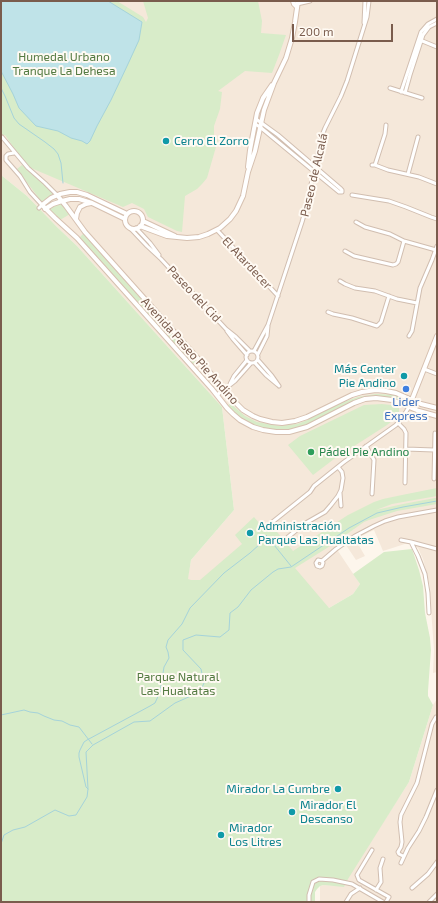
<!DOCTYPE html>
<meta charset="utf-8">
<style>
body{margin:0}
#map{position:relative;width:438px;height:903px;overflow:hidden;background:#fdf6ec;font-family:"Exo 2",sans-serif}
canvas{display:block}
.frame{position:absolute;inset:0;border:2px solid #7a5c4d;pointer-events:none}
.scale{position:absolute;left:292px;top:24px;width:101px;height:18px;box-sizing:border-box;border:2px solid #7a5c4d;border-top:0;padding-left:5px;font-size:12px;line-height:14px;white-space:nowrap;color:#7a5c4d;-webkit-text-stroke:3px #fffaf3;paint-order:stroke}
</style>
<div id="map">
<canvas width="438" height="903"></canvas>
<div class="frame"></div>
<div class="scale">200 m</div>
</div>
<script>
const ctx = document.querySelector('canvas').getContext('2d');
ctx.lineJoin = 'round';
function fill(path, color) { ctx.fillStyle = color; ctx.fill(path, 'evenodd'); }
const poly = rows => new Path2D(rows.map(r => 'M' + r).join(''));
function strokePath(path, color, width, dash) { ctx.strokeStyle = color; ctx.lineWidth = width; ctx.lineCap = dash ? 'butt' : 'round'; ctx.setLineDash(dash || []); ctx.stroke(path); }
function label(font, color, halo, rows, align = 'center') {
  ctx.font = font + ' "Exo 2",sans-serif'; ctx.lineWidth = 4; ctx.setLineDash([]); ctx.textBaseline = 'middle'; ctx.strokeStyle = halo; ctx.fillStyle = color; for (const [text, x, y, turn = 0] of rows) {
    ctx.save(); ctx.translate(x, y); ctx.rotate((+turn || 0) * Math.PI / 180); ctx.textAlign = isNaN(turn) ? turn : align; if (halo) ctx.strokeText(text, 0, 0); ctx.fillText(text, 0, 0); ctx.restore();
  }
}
const residential = poly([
 [1,1,437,1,437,672,433,673,434,650,431,609,430,586,423,559,418,548,408,543,383,551,374,530,355,539,365,556,356,560,346,545,338,551,360,584,353,594,329,608,201,591,187,582,191,560,234,510,222,407,77,246,57,227,27,196,1,175],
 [437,699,437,902,320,902,320,886,324,885,344,886,347,878,409,782,433,705]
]);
const green = poly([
 [1,1,117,1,143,17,146,22,148,18,143,1,258,1,262,21,261,33,286,35,279,55,272,73,245,71,218,91,222,92,220,109,214,126,214,137,218,140,207,178,202,184,197,189,185,196,182,232,177,231,148,217,144,209,132,203,123,207,31,168,16,151,5,135,1,137],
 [22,165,50,189,52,193,52,196,44,201,41,201,17,169],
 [1,175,27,196,57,227,77,246,222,407,234,510,191,560,188,579,191,580,200,580,242,544,235,535,254,517,266,531,272,526,293,551,348,515,374,502,383,499,402,495,437,488,437,496,392,504,376,510,403,504,435,498,437,498,437,504,397,511,369,520,364,522,327,548,295,568,329,608,353,594,360,584,353,574,384,552,412,549,419,570,423,586,425,613,430,638,431,650,428,691,428,696,433,705,409,782,348,879,344,887,324,885,320,886,317,889,315,892,315,902,1,902],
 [59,203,63,204,70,214,60,220,50,212,50,208],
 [84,233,197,360,192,365,79,238],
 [376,394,394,395,401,398,401,400,394,398,378,396,363,398,347,404,336,412,312,424,291,430,276,431,257,427,242,419,228,407,229,404,231,404,245,416,257,422,279,426,297,424,305,421,341,403,358,397],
 [382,404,391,405,399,407,399,413,392,421,387,425,334,459,313,475,288,445,300,436,364,405]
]);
const water = poly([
 [1,1,108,1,142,22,139,40,128,64,111,100,97,126,90,141,87,144,82,141,71,138,58,131,36,126,19,108,13,94,1,71,1,1]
]);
const stream = poly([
 [1,88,5,96,14,118,19,124,45,142,54,149,58,154,61,163,63,183],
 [1,715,24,710,30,712,38,713,44,716,54,720,62,721,70,725,79,727,92,744],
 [88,789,86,787,79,757,79,753,80,750,84,742,87,740,150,706,155,703,160,692,164,667,169,658,168,652,166,647,168,640,182,624,190,608,224,573,250,553,260,544,266,535,291,566],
 [1,844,4,835,13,830,25,827,55,810,69,816,76,815,87,797,88,789,86,752,93,745,134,722,150,721,175,703,200,692,204,683,201,669,183,650,183,640,196,635,220,637,229,630,230,613,238,607,251,590,273,572,278,569,291,567,349,528,377,513,403,507,437,501]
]);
const street = poly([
 [297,4,310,1],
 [364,23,365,1],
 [420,40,437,47],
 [390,88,422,98],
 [401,92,421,32,428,24,437,19],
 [405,93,410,75,423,35,429,27,437,23],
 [255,124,260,127,339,192,342,192,342,190,341,189,278,135,256,119],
 [2,137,28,168,45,183,57,195],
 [14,153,8,154,6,156,6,160,20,176,30,192,42,205,39,208],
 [372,165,375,165,388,170,419,177,437,184],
 [375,165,385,134,386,125],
 [408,174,418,137],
 [352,195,389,201,406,207,431,217,437,219],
 [356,222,365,227,390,234,404,241,436,250],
 [130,228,147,246,161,259,226,329,236,337,250,351],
 [136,228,150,243,159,255],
 [217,230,278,296],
 [345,251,354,256,393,265,396,264,398,262,404,241],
 [340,281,345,284,355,288,375,291,397,299,417,303],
 [328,312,333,314,352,318,377,326,381,322,389,296],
 [227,331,233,339,247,355],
 [409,336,412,331,420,288,432,260,437,246],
 '246 357a6 6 0 1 1 12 0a6 6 0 1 1-12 0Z',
 [254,351,268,325,302,222,306,208,321,138,325,128,341,96,347,81,367,17,369,1],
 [258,354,267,336,268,326],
 [258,360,272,376,279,386],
 [255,363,266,375,278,385],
 [424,369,437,374],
 [230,384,234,376,247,360],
 [217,395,235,381,251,363],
 [398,423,404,429,406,433,405,483],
 [366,446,374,460,372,494],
 [406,449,434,450],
 [434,479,435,433],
 [340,493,341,506],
 [265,528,310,492,314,486,344,462,396,425,402,418,409,407],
 [288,537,304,524,325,512,331,505,338,496,341,490,343,478,342,472,338,467],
 [401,540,411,542,437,549],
 [411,542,418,556,425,574,428,593,429,613],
 [322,561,323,563,322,566,320,567,317,566,316,563,318,560,322,561,336,549,355,536,374,526,385,521,398,517,437,510],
 [372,850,357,875,359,880,389,897,386,902],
 [403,856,399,854,398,852,401,847,402,842,400,822,401,815,417,783,432,724,436,717],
 [401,863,408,848,419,831,426,817,437,790],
 [412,888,428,874,437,862],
 [376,890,381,882,380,868,383,859],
 [309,902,309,895,313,882,319,879,333,880,352,884,383,902],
 [346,902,351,894,360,888],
 [429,902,437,894]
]);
const secondary = poly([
 [293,1,294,4,297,7],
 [248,167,250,150,257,113,263,98,272,85],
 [57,195,66,206,85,232,201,362,237,404,243,410,253,416,260,419,272,422,282,423,295,421,307,417,352,395,362,392,376,390,386,391,396,393,421,404,437,408],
 [45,209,53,204,62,201,70,199,79,199,92,203,125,219],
 '125 220a9 9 0 1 1 18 0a9 9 0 1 1-18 0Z',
 [127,214,87,195,77,192,70,192,60,194,51,198,42,205,55,218,77,238,212,389,227,408,233,414,240,420,253,427,263,430,276,432,289,432,307,427,354,403,365,399,376,398,392,400,419,411,437,416],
 [76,219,77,213,80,207,86,204,91,203],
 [143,221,175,236],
 [140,226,167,236,187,238,199,237,208,234,220,228,230,219,236,211,243,196,248,172,255,151,264,110,274,83,286,58,292,38,295,22,298,1],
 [409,407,437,336]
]);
const markers = [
 [166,141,4,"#0f9aa8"],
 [404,376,4,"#0f9aa8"],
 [406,389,4,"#3f7fe0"],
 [311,452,4,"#2e9e5b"],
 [250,533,4,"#0f9aa8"],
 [338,789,4,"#0f9aa8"],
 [292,812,4,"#0f9aa8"],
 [221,835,4,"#0f9aa8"]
];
const parkNames = [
 ["Humedal Urbano",64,57],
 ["Tranque La Dehesa",64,71],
 ["Parque Natural",178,677],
 ["Las Hualtatas",178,691]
];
const cultureNames = [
 ["Cerro El Zorro",174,141],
 ["Más Center",396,369,"right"],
 ["Pie Andino",396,383,"right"],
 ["Administración",258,526],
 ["Parque Las Hualtatas",258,540],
 ["Mirador La Cumbre",330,789,"right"],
 ["Mirador El",300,805],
 ["Descanso",300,819],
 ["Mirador",229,828],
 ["Los Litres",229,842]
];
const streetNames = [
 ["Paseo de Alcalá",314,175,-77],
 ["El Atardecer",247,263,47],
 ["Paseo del Cid",194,294,47],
 ["Avenida Paseo Pie Andino",190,351,48]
];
const shopNames = [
 ["Lider",406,402],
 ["Express",406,416]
];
const leisureNames = [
 ["Pádel Pie Andino",319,452]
];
fill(residential, '#f5e8da');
fill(green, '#d8ecc9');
fill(water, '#bfe3e8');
strokePath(water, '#a5d3da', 1);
strokePath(stream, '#a5d3da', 1);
strokePath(street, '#d1beb0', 5);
strokePath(secondary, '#d6c0b0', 6);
strokePath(street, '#fff', 3);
strokePath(secondary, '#fff', 4);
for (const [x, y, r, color] of markers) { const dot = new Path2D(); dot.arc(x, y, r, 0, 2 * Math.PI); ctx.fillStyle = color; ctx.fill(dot); strokePath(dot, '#fffaf3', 1.5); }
label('12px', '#537a41', '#fffaf3', parkNames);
label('12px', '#0d838f', '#fffaf3', cultureNames, 'left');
label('12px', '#7a5c4d', '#fffaf3', streetNames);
label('12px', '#366cbe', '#fffaf3', shopNames);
label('12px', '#27864d', '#fffaf3', leisureNames, 'left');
</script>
